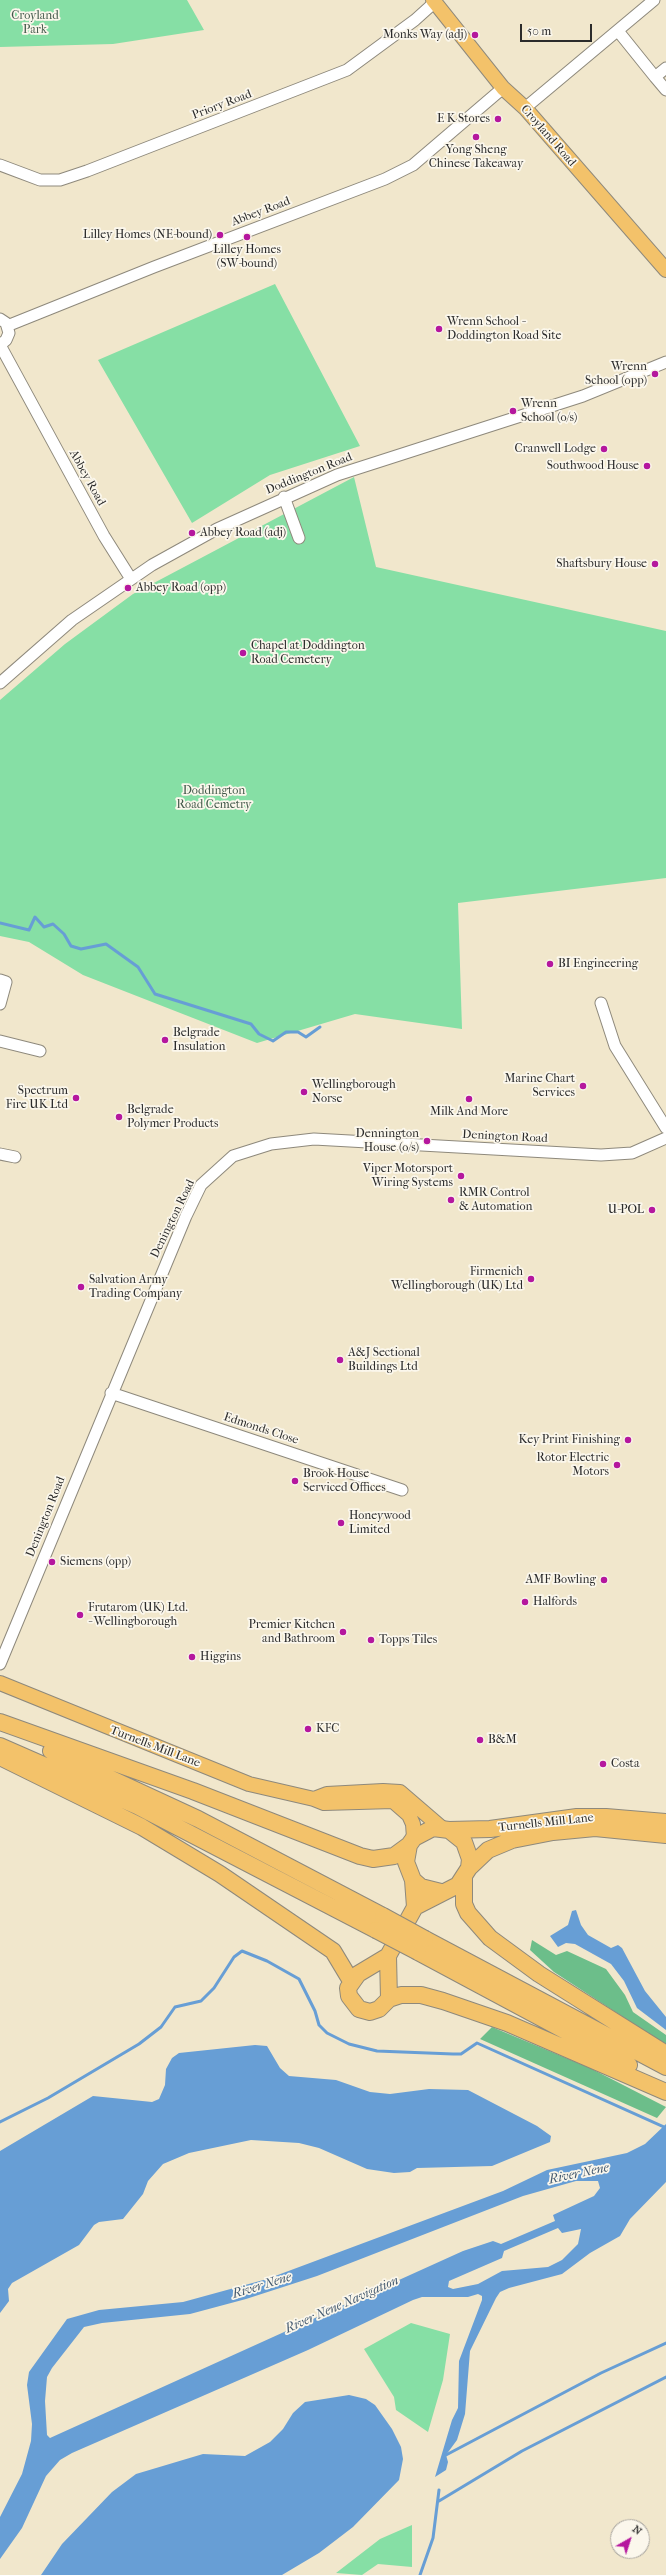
<!DOCTYPE html>
<style>
body{margin:0}
#map{position:relative;width:666px;height:2575px;overflow:hidden;background:#f1e7cc;font-family:"IM FELL French Canon",serif}
canvas{display:block}
.north{position:absolute;left:610px;top:2519px;width:40px;height:40px;box-sizing:border-box;background:#fbf7ec;border:1px solid #a8a59f;border-radius:50%;rotate:39deg;font-size:11px;font-weight:700;line-height:16px;text-align:center;color:#2b2b2b}
.north::after{content:'';display:block;margin:auto;width:14px;height:18px;background:#b5179e;clip-path:polygon(50% 0,100% 100%,50% 72%,0 100%)}
.scale{position:absolute;left:520px;top:24px;width:72px;height:18px;box-sizing:border-box;border:2px solid #2b2b2b;border-top:0;padding-left:5px;font-size:12px;line-height:14px;white-space:nowrap;color:#2b2b2b;-webkit-text-stroke:3px #fbf7ec;paint-order:stroke}
</style>
<div id="map">
<canvas width="666" height="2575"></canvas>
<div class="north">N</div>
<div class="scale">50 m</div>
</div>
<script>
const ctx = document.querySelector('canvas').getContext('2d');
ctx.lineJoin = 'round';
function fill(path, color) { ctx.fillStyle = color; ctx.fill(path, 'evenodd'); }
const poly = rows => new Path2D(rows.map(r => 'M' + r).join(''));
function strokePath(path, color, width, dash) { ctx.strokeStyle = color; ctx.lineWidth = width; ctx.lineCap = dash ? 'butt' : 'round'; ctx.setLineDash(dash || []); ctx.stroke(path); }
function label(font, color, halo, rows, align = 'center') {
  ctx.font = font + ' "IM FELL French Canon",serif'; ctx.lineWidth = 3.5; ctx.setLineDash([]); ctx.textBaseline = 'middle'; ctx.strokeStyle = halo; ctx.fillStyle = color; for (const [text, x, y, turn = 0] of rows) {
    ctx.save(); ctx.translate(x, y); ctx.rotate((+turn || 0) * Math.PI / 180); ctx.textAlign = isNaN(turn) ? turn : align; if (halo) ctx.strokeText(text, 0, 0); ctx.fillText(text, 0, 0); ctx.restore();
  }
}
const green = poly([
 [0,0,187,0,204,30,113,44,0,47],
 [275,284,360,446,270,475,192,523,98,360],
 [354,477,376,567,666,631,666,878,458,903,462,1029,355,1014,257,1043,83,975,29,942,0,936,0,700,65,644,133,594],
 [411,2323,450,2334,443,2380,428,2432,396,2410,394,2397,364,2349],
 [412,2525,412,2567,378,2564,362,2575,336,2573,380,2539]
]);
const forest = poly([
 [532,1940,556,1955,567,1951,606,1969,625,1995,633,2012,666,2035,666,2045,554,1972,530,1950],
 [492,2027,590,2068,666,2107,657,2118,480,2039]
]);
const water = poly([
 [576,1910,581,1925,588,1935,611,1948,618,1945,622,1948,645,1991,666,2017,666,2030,637,2008,624,1981,611,1964,575,1944,566,1943,558,1947,550,1936,568,1925,572,1911],
 [255,2045,267,2046,280,2068,289,2076,336,2080,370,2092,390,2094,429,2089,468,2090,537,2126,551,2136,550,2142,492,2166,417,2168,410,2172,394,2173,367,2169,319,2148,299,2143,251,2140,189,2153,163,2164,148,2181,143,2194,123,2219,99,2222,94,2225,79,2245,12,2283,8,2289,9,2301,0,2313,0,2151,93,2096,152,2102,159,2099,165,2085,166,2069,172,2058,179,2053],
 [666,2124,666,2182,630,2219,620,2236,590,2253,562,2274,509,2288,500,2292,496,2298,470,2351,465,2414,457,2440,446,2455,448,2462,446,2470,435,2477,452,2420,458,2408,459,2361,482,2300,482,2296,478,2294,468,2297,422,2297,413,2300,308,2350,72,2453,60,2460,46,2476,22,2528,0,2559,0,2517,22,2474,31,2441,32,2424,27,2385,29,2372,67,2319,99,2310,183,2302,267,2279,503,2191,547,2170,627,2153,645,2144],
 [576,2181,598,2181,600,2188,594,2196,553,2215,555,2221,501,2244,493,2241,463,2251,50,2438,47,2435,45,2401,47,2377,52,2368,84,2327,102,2323,190,2314,246,2299,317,2276,523,2196],
 [558,2228,562,2233,581,2229,578,2244,562,2260,548,2267,502,2271,478,2284,453,2289,448,2287,449,2281,502,2258,504,2251],
 [349,2395,366,2399,375,2405,392,2429,401,2447,403,2459,399,2480,353,2527,319,2553,282,2575,41,2575,62,2544,112,2492,136,2474,203,2454,245,2456,270,2442,283,2429,293,2413,305,2402]
]);
const stream = poly([
 [0,923,29,930,35,917,44,927,53,924,64,934,71,946,81,949,106,944,138,967,155,994,251,1024,259,1034,273,1041,286,1032,298,1032,306,1037,320,1027],
 [0,2122,48,2098,139,2044,161,2027,175,2007,201,2001,214,1988,234,1957,242,1951,267,1961,299,1979,315,2011,319,2025,327,2033,349,2044,377,2051,453,2054,461,2054,477,2043,666,2128],
 [446,2455,601,2373,666,2343],
 [439,2501,522,2451,666,2377],
 [420,2575,433,2538,439,2490]
]);
const minor = poly([
 [618,31,655,77,666,68],
 [655,77,666,90],
 [525,108,654,0],
 [0,165,40,180,60,180,87,171,347,70,415,20,435,2],
 [0,319,6,323,9,333,6,340,0,345],
 [7,326,154,267,385,179,413,165,503,88],
 [0,345,104,536,131,579],
 [284,497,299,538],
 [0,683,72,620,152,565,217,529,337,475,583,396,666,362],
 [0,980,6,982,0,1004],
 [601,1003,615,1046,666,1128],
 [0,1041,40,1051],
 [0,1154,15,1157],
 [111,1393,402,1490],
 [0,1664,186,1216,201,1185,233,1156,271,1144,314,1139,601,1155,632,1153,666,1138]
]);
const major = poly([
 [433,0,503,88,525,108,666,270],
 [0,1683,249,1784,314,1799,324,1803,393,1801,409,1815,413,1824,414,1838],
 [314,1799,327,1794,383,1791,400,1792,443,1829]
]);
const highway = poly([
 [0,1722,193,1791,360,1856,373,1859,394,1856,409,1845],
 [0,1746,137,1806,376,1930],
 [51,1751,198,1819,383,1916],
 [0,1757,142,1827,220,1874,333,1951,351,1981],
 [449,1830,490,1829,577,1817,606,1817,666,1822],
 [469,1868,488,1850,512,1840,553,1832,595,1828,666,1835],
 [464,1878,464,1904,468,1913,490,1938,539,1974,666,2054],
 [415,1907,458,1885,469,1868,470,1859,464,1842,449,1830,433,1828,414,1838,409,1845,406,1862,413,1880,421,1887,441,1892],
 [425,1939,666,2067],
 [418,1952,629,2065],
 [388,1956,389,1999,379,2009,370,2012,359,2009,349,1996,348,1988,358,1974,388,1956,415,1907,413,1880],
 [389,1999,401,1995,421,1995,443,2001,507,2023,666,2092]
]);
const highwayBridge = poly([
 [383,1916,425,1939],
 [376,1930,418,1952]
]);
const markers = [
 [475,35,4,"#b5179e"],
 [498,119,4,"#b5179e"],
 [476,137,4,"#b5179e"],
 [220,235,4,"#b5179e"],
 [247,237,4,"#b5179e"],
 [439,329,4,"#b5179e"],
 [655,374,4,"#b5179e"],
 [513,411,4,"#b5179e"],
 [604,449,4,"#b5179e"],
 [647,466,4,"#b5179e"],
 [192,533,4,"#b5179e"],
 [655,564,4,"#b5179e"],
 [128,588,4,"#b5179e"],
 [243,653,4,"#b5179e"],
 [550,964,4,"#b5179e"],
 [165,1040,4,"#b5179e"],
 [583,1086,4,"#b5179e"],
 [304,1092,4,"#b5179e"],
 [76,1098,4,"#b5179e"],
 [469,1099,4,"#b5179e"],
 [119,1117,4,"#b5179e"],
 [427,1141,4,"#b5179e"],
 [461,1176,4,"#b5179e"],
 [451,1200,4,"#b5179e"],
 [652,1210,4,"#b5179e"],
 [531,1279,4,"#b5179e"],
 [81,1287,4,"#b5179e"],
 [340,1360,4,"#b5179e"],
 [628,1440,4,"#b5179e"],
 [617,1465,4,"#b5179e"],
 [295,1481,4,"#b5179e"],
 [341,1523,4,"#b5179e"],
 [52,1562,4,"#b5179e"],
 [604,1580,4,"#b5179e"],
 [525,1602,4,"#b5179e"],
 [80,1615,4,"#b5179e"],
 [343,1632,4,"#b5179e"],
 [371,1640,4,"#b5179e"],
 [192,1657,4,"#b5179e"],
 [308,1729,4,"#b5179e"],
 [480,1740,4,"#b5179e"],
 [603,1764,4,"#b5179e"]
];
const parkNames = [
 ["Croyland",35,16],
 ["Park",35,30],
 ["Doddington",214,791],
 ["Road Cemetry",214,805]
];
const poiNames = [
 ["Monks Way (adj)",467,35,"right"],
 ["E K Stores",490,119,"right"],
 ["Yong Sheng",476,150,"center"],
 ["Chinese Takeaway",476,164,"center"],
 ["Lilley Homes (NE-bound)",212,235,"right"],
 ["Lilley Homes",247,250,"center"],
 ["(SW-bound)",247,264,"center"],
 ["Wrenn School -",447,322],
 ["Doddington Road Site",447,336],
 ["Wrenn",647,367,"right"],
 ["School (opp)",647,381,"right"],
 ["Wrenn",521,404],
 ["School (o/s)",521,418],
 ["Cranwell Lodge",596,449,"right"],
 ["Southwood House",639,466,"right"],
 ["Abbey Road (adj)",200,533],
 ["Shaftsbury House",647,564,"right"],
 ["Abbey Road (opp)",136,588],
 ["Chapel at Doddington",251,646],
 ["Road Cemetery",251,660],
 ["BI Engineering",558,964],
 ["Belgrade",173,1033],
 ["Insulation",173,1047],
 ["Marine Chart",575,1079,"right"],
 ["Services",575,1093,"right"],
 ["Wellingborough",312,1085],
 ["Norse",312,1099],
 ["Spectrum",68,1091,"right"],
 ["Fire UK Ltd",68,1105,"right"],
 ["Belgrade",127,1110],
 ["Polymer Products",127,1124],
 ["Milk And More",469,1112,"center"],
 ["Dennington",419,1134,"right"],
 ["House (o/s)",419,1148,"right"],
 ["Viper Motorsport",453,1169,"right"],
 ["Wiring Systems",453,1183,"right"],
 ["RMR Control",459,1193],
 ["& Automation",459,1207],
 ["U-POL",644,1210,"right"],
 ["Firmenich",523,1272,"right"],
 ["Wellingborough (UK) Ltd",523,1286,"right"],
 ["Salvation Army",89,1280],
 ["Trading Company",89,1294],
 ["A&J Sectional",348,1353],
 ["Buildings Ltd",348,1367],
 ["Key Print Finishing",620,1440,"right"],
 ["Rotor Electric",609,1458,"right"],
 ["Motors",609,1472,"right"],
 ["Brook House",303,1474],
 ["Serviced Offices",303,1488],
 ["Honeywood",349,1516],
 ["Limited",349,1530],
 ["Siemens (opp)",60,1562],
 ["AMF Bowling",596,1580,"right"],
 ["Halfords",533,1602],
 ["Frutarom (UK) Ltd.",88,1608],
 ["- Wellingborough",88,1622],
 ["Premier Kitchen",335,1625,"right"],
 ["and Bathroom",335,1639,"right"],
 ["Topps Tiles",379,1640],
 ["Higgins",200,1657],
 ["KFC",316,1729],
 ["B&M",488,1740],
 ["Costa",611,1764]
];
const streetNames = [
 ["Priory Road",222,105,-21],
 ["Croyland Road",548,136,49],
 ["Abbey Road",261,212,-21],
 ["Doddington Road",309,474,-22],
 ["Abbey Road",87,478,61],
 ["Denington Road",505,1137,3],
 ["Denington Road",173,1219,-64],
 ["Edmonds Close",261,1429,18],
 ["Denington Road",46,1517,-68],
 ["Turnells Mill Lane",155,1747,21],
 ["Turnells Mill Lane",546,1823,-6]
];
const waterNames = [
 ["River Nene",579,2174,-12],
 ["River Nene",262,2286,-17],
 ["River Nene Navigation",342,2305,-24]
];
fill(green, '#86dfa5');
fill(forest, '#6cbe8a');
fill(water, '#679ed5');
strokePath(stream, '#679ed5', 3);
strokePath(minor, '#8e897c', 13);
strokePath(major, '#8e897c', 16);
strokePath(highway, '#8e897c', 18);
strokePath(minor, '#fff', 11);
strokePath(major, '#f3c26a', 14);
strokePath(highway, '#f3c26a', 16);
strokePath(highwayBridge, '#8e897c', 18, []);
strokePath(highwayBridge, '#f3c26a', 16);
for (const [x, y, r, color] of markers) { const dot = new Path2D(); dot.arc(x, y, r, 0, 2 * Math.PI); ctx.fillStyle = color; ctx.fill(dot); strokePath(dot, '#fbf7ec', 1.5); }
label('12px', '#42584a', '#fbf7ec', parkNames);
label('12px', '#2b2b2b', '#fbf7ec', poiNames, 'left');
label('12px', '#2b2b2b', '#fbf7ec', streetNames);
label('italic 13px', '#43596f', '#fbf7ec', waterNames);
</script>
